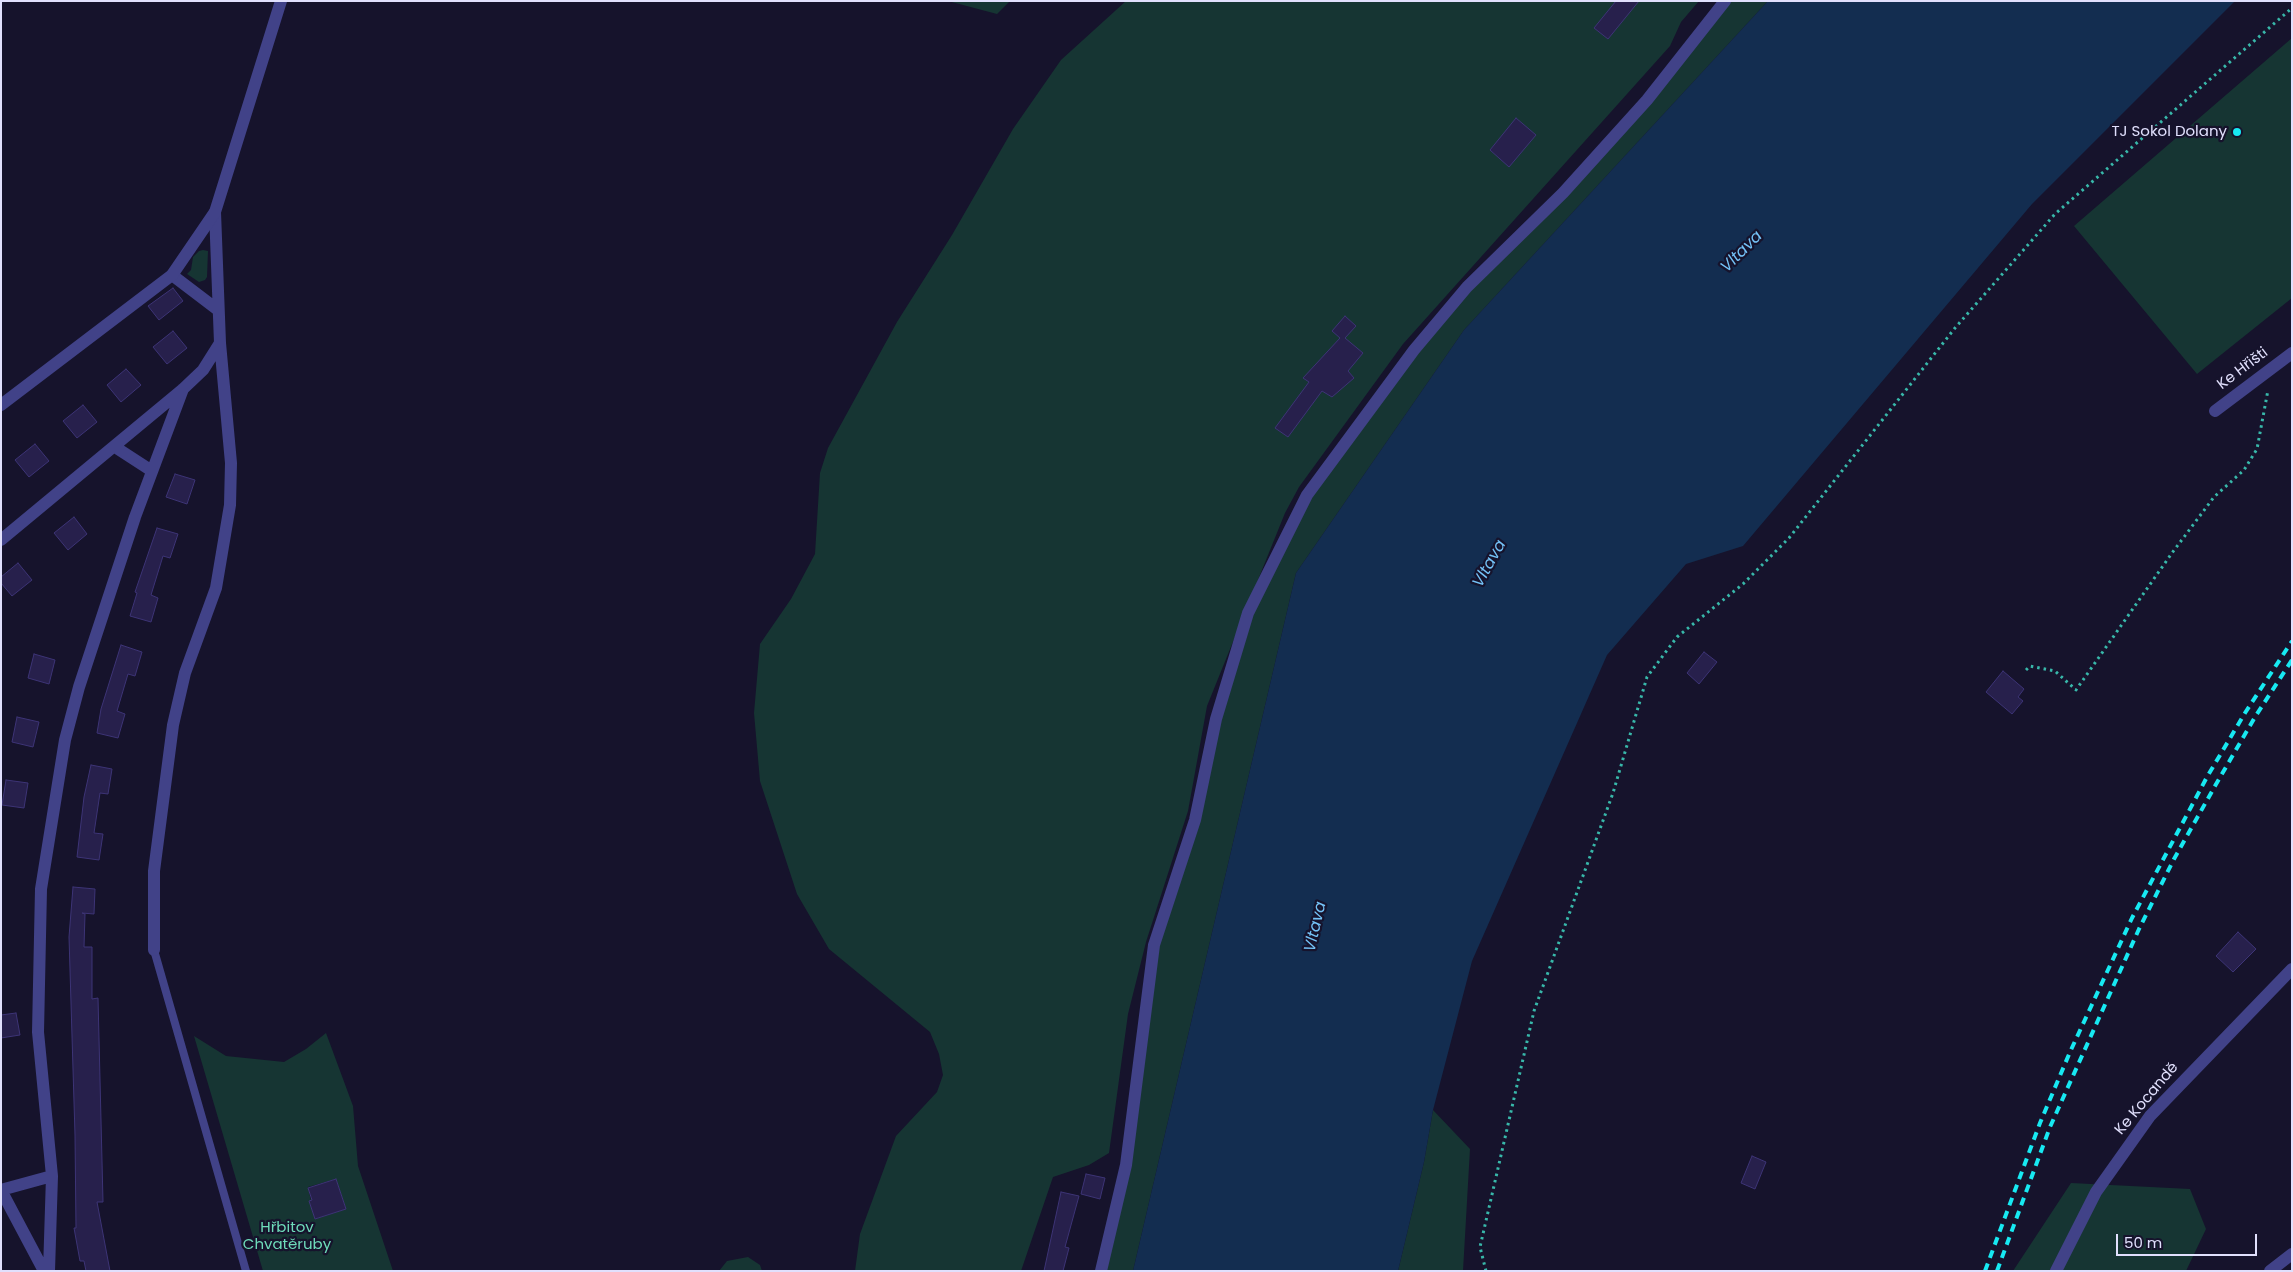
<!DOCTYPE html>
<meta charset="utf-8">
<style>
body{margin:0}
#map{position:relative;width:2293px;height:1272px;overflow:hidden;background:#16132c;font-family:Poppins,sans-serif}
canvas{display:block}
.frame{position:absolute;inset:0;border:2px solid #e1e0fd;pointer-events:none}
.scale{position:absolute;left:2116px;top:1234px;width:141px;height:22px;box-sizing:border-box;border:2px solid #e1e0fd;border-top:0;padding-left:6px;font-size:15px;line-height:18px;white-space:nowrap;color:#e1e0fd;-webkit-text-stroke:4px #16132c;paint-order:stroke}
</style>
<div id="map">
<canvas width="2293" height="1272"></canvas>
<div class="frame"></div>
<div class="scale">50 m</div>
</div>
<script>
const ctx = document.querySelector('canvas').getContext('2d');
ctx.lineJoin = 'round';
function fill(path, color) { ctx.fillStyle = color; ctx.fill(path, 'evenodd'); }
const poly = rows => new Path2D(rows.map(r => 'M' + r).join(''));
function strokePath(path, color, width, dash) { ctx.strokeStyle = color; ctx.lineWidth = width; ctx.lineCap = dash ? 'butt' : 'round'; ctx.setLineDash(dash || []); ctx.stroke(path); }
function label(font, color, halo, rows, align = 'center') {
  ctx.font = font + ' Poppins,sans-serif'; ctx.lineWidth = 4.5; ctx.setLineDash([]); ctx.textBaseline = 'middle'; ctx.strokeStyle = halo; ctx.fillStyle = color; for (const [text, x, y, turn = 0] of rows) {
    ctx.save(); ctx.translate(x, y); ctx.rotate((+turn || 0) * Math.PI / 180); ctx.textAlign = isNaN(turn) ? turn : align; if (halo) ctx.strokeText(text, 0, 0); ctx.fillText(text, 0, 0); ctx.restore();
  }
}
const green = poly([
 [948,1,1010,1,997,14],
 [1126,1,1699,1,1681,22,1670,46,1403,344,1299,487,1285,513,1207,706,1188,811,1146,942,1128,1014,1109,1153,1089,1165,1053,1177,1021,1271,855,1271,860,1234,896,1136,937,1092,943,1075,939,1054,930,1032,829,949,797,894,760,781,754,713,760,644,791,599,815,554,820,473,828,448,897,322,952,235,1013,129,1061,60],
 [1725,1,1768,1,1464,330,1296,573,1133,1271,1101,1271,1126,1165,1154,945,1248,613,1307,495,1414,350,1563,193],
 [2292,38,2292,298,2197,374,2074,226],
 [203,250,208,251,207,277,205,280,199,282,187,274,191,270,193,257,199,251],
 [326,1033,353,1106,358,1166,393,1271,263,1271,194,1036,226,1056,284,1062,306,1049],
 [336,1179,346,1209,315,1219,308,1187],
 [1433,1110,1470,1149,1463,1271,1398,1271,1424,1162],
 [2071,1183,2190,1189,2206,1229,2186,1271,2013,1271],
 [748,1257,760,1265,762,1271,719,1271,727,1261]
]);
const water = poly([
 [1768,1,2235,1,2032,204,1743,546,1686,564,1607,655,1472,961,1433,1110,1424,1162,1398,1271,1133,1271,1296,573,1464,330]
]);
const building = poly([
 [1616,1,1639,1,1608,39,1594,28,1616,1],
 [1516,118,1536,135,1509,167,1490,150,1516,118],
 [173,288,183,301,159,320,148,306,173,288],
 [1345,316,1356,326,1345,338,1363,353,1348,371,1354,378,1332,397,1322,391,1288,437,1275,428,1309,382,1303,378,1340,338,1332,331,1345,316],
 [173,331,187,348,167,364,153,347,173,331],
 [126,369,141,385,121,402,107,385,126,369],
 [83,405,97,422,77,438,63,421,83,405],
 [35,444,49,461,29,477,15,460,35,444],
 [175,474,195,480,187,504,166,497,175,474],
 [74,517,87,534,68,550,54,533,74,517],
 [157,528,178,534,170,558,163,556,151,595,158,598,151,622,130,616,137,593,135,592,157,528],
 [18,563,32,580,12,596,1,583,1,577,18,563],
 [121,645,142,652,135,676,128,674,117,711,125,714,118,738,97,733,101,709,121,645],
 [1704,652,1717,662,1699,684,1687,673,1704,652],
 [34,654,55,660,49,684,28,678,34,654],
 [2003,671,2024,689,2018,697,2023,701,2012,714,1986,692,2003,671],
 [17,717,39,722,33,747,12,742,17,717],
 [91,765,112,769,108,794,100,793,94,833,103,834,99,860,77,857,84,797,91,765],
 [6,780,28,783,24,808,2,805,6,780],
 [73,887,95,889,94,914,82,913,85,914,84,947,92,947,92,999,98,998,103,1202,97,1202,110,1271,86,1271,84,1261,80,1261,74,1228,76,1228,75,1135,69,937,73,887],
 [2238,932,2256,949,2233,972,2216,956,2238,932],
 [16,1013,20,1035,1,1038,1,1015,16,1013],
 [1752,1156,1766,1162,1755,1189,1741,1183,1752,1156],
 [1086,1174,1105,1178,1100,1199,1081,1194,1086,1174],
 [336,1179,346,1209,315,1219,309,1201,312,1200,308,1188,336,1179],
 [1061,1192,1079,1196,1065,1247,1069,1248,1063,1271,1044,1271,1061,1192]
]);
const path = poly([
 [2026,670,2030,666,2055,671,2076,690,2172,553,2214,497,2244,470,2257,449,2268,390],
 [1486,1271,1480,1247,1534,1011,1613,793,1647,677,1677,637,1743,584,1789,538,1955,328,2055,214,2292,8]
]);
const service = poly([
 [154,950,246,1271]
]);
const minor = poly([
 [172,275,218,310],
 [2215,411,2292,353],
 [115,447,152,471],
 [1,540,183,389,203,370,220,343],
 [154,950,154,871,173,725,185,673,216,588,230,505,231,463,220,343,215,212],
 [1,1190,44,1271],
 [1,1190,52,1176],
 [49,1271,52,1176,38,1032,41,889,65,740,79,687,135,517,183,389],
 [1101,1271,1126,1165,1154,945,1195,820,1216,719,1248,613,1307,495,1414,350,1467,287,1563,193,1647,100,1725,1],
 [2056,1271,2096,1192,2150,1116,2292,969],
 [2270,1271,2292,1254]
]);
const tertiary = poly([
 [1,405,172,275,215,212,281,1]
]);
const rail = poly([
 [1985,1271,2040,1123,2070,1052,2132,918,2207,777,2245,713,2292,641],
 [1997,1271,2050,1127,2139,929,2174,859,2215,786,2255,717,2292,660]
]);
const markers = [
 [2237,132,5,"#17e9f2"]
];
const poiNames = [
 ["TJ Sokol Dolany",2227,132]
];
const streetNames = [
 ["Ke Hřišti",2243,369,-37],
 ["Ke Kocandě",2147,1099,-50]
];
const parkNames = [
 ["Hřbitov",287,1228],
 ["Chvatěruby",287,1245]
];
const waterNames = [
 ["Vltava",1742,252,-45],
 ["Vltava",1490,564,-61],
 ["Vltava",1316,927,-77]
];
fill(green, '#163533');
fill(water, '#132d50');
fill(building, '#27204c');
strokePath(building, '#3d3476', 1);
strokePath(path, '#38b8aa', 3, [2.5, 4]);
strokePath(service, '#414288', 8);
strokePath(minor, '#414288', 12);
strokePath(tertiary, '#414288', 12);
strokePath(rail, '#17e9f2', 4, [8, 6]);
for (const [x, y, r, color] of markers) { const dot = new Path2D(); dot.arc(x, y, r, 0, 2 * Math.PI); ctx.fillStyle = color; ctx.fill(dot); strokePath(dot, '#16132c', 2); }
label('15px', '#e1e0fd', '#16132c', poiNames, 'right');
label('15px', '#e1e0fd', '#16132c', streetNames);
label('15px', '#6edbba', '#16132c', parkNames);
label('italic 16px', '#74c2f7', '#16132c', waterNames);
</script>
